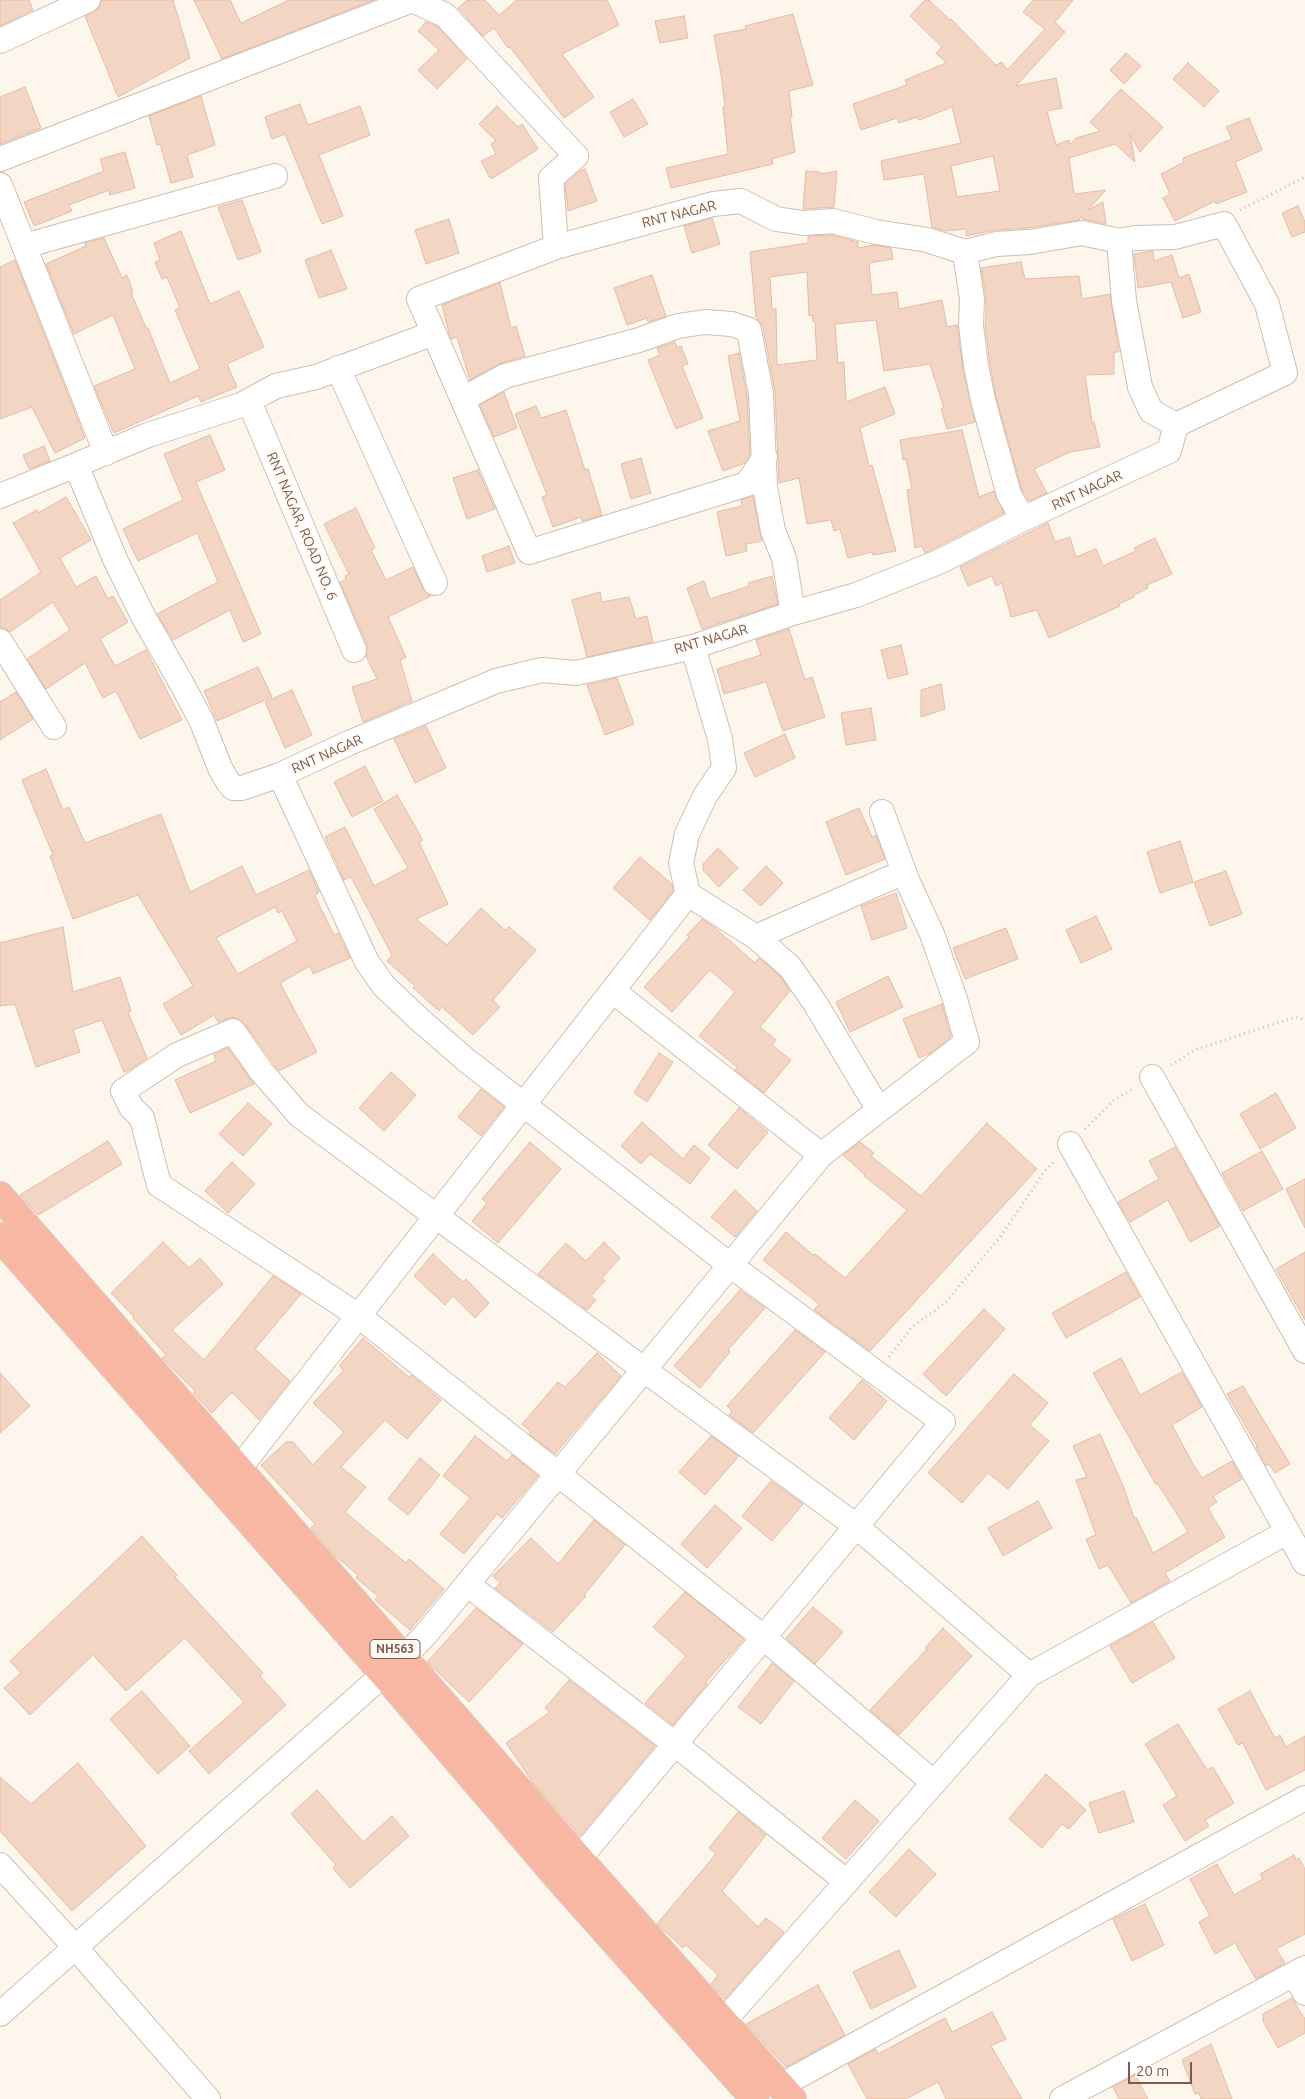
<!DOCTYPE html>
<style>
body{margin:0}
#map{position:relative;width:1305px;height:2099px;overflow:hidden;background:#fdf6ec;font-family:Ubuntu,sans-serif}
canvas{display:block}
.scale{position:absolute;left:1128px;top:2062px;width:64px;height:22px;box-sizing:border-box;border:2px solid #7a5c4d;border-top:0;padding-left:6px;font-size:15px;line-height:18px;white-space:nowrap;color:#7a5c4d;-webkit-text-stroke:4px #fffaf3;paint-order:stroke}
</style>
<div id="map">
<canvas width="1305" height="2099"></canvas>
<div class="scale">20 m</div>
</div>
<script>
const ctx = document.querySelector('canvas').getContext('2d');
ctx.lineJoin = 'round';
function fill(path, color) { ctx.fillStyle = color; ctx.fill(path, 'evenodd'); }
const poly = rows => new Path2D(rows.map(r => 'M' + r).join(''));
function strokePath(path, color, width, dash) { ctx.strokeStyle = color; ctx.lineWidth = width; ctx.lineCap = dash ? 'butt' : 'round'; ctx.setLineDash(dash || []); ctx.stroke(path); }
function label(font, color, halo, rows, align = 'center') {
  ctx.font = font + ' Ubuntu,sans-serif'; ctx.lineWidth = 4.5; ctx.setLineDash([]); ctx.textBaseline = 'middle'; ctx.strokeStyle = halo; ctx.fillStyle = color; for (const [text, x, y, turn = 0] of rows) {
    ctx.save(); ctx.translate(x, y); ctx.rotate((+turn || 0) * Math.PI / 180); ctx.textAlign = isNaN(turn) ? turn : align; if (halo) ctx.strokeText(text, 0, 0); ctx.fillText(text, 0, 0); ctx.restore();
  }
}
const building = poly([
 [0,0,29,0,33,10,0,26,0,0],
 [102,0,173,0,190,58,118,97,85,16,99,8,102,0],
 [194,0,230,0,241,23,289,0,374,0,222,59,194,0],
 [467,0,485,0,499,15,517,0,607,0,619,25,562,54,594,97,564,118,510,47,508,48,494,28,483,36,458,8,467,0],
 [925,0,929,0,950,20,951,19,996,65,1002,62,1007,70,1045,29,1023,12,1033,0,1073,0,1055,22,1065,32,1016,86,1056,78,1062,108,1047,111,1056,145,1069,140,1070,145,1076,138,1100,131,1090,122,1121,89,1163,127,1140,152,1130,134,1135,162,1115,144,1069,158,1074,194,1106,190,1088,210,1103,202,1106,224,1083,219,1082,216,1079,220,1028,228,995,230,966,236,966,229,945,231,932,227,924,174,884,180,881,161,961,143,952,107,919,120,918,117,899,123,897,118,861,130,853,104,907,85,905,80,946,63,936,53,942,47,910,16,925,0],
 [993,156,1000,191,957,197,951,166,993,156],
 [793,14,813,85,789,91,792,117,790,117,795,152,772,159,773,164,671,188,666,168,728,154,723,107,725,107,722,81,714,35,746,29,745,26,793,14],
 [684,16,688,38,660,43,655,21,684,16],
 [426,22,437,26,467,59,437,89,418,70,439,50,418,31,426,22],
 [1126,53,1141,66,1124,84,1110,70,1126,53],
 [1188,63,1219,91,1204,107,1173,79,1188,63],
 [25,87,41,128,0,144,0,97,25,87],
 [201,96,215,145,187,155,193,177,171,183,160,144,157,145,149,116,201,96],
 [633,99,648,124,624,137,610,112,633,99],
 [300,104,308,125,360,106,370,135,319,155,343,216,322,224,285,134,272,139,265,117,300,104],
 [497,106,518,127,522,124,538,149,493,178,490,178,481,161,496,154,491,144,496,141,479,124,497,106],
 [1249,118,1262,150,1235,162,1247,192,1216,204,1215,201,1175,221,1163,198,1170,194,1161,174,1184,162,1183,158,1232,139,1226,127,1249,118],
 [125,152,135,188,110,195,109,190,69,205,72,211,34,226,24,202,104,171,100,159,125,152],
 [585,169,597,201,568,211,565,184,580,171,585,169],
 [806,171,820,172,820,174,837,171,834,207,803,209,806,171],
 [242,200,261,252,238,260,218,207,242,200],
 [1298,206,1305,222,1305,232,1292,237,1282,213,1298,206],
 [712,218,720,244,692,253,684,226,712,218],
 [449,219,459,253,426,264,415,230,449,219],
 [181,231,210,304,239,291,264,347,227,364,237,387,201,402,198,396,114,433,94,386,135,369,113,315,74,334,46,264,86,246,85,243,104,238,122,278,127,275,133,292,131,293,146,328,148,328,170,383,200,369,175,310,180,308,167,277,162,279,155,262,160,260,154,243,181,231],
 [832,235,858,242,858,248,873,245,891,248,893,259,869,263,872,295,897,292,899,309,942,300,947,327,957,325,963,369,975,422,947,429,941,408,944,408,930,364,884,371,876,320,835,324,838,363,844,362,846,402,885,387,895,414,860,428,869,466,872,465,896,551,873,555,872,552,848,558,840,529,834,531,831,520,807,524,799,478,779,483,775,392,763,327,756,317,750,252,808,243,808,236,832,235],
 [807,272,809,316,812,315,813,322,815,321,817,360,777,365,776,309,772,309,770,277,807,272],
 [331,250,347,289,319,298,305,260,331,250],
 [1153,251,1154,261,1172,255,1179,278,1189,274,1201,312,1183,318,1171,282,1138,288,1134,254,1153,251],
 [15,260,85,438,55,453,32,407,0,419,0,267,15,260],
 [1021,262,1025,279,1079,276,1082,299,1110,294,1119,352,1114,352,1114,374,1085,375,1092,422,1094,422,1100,447,1070,452,1034,469,1047,493,1029,501,1022,490,996,397,990,364,985,324,986,320,986,297,981,268,1021,262],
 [652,275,666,316,648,322,647,318,627,325,614,288,652,275],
 [500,283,511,328,516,326,525,356,499,364,470,380,457,337,451,339,449,333,442,305,500,283],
 [675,342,677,348,681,346,688,364,682,366,703,418,676,429,648,360,660,355,657,348,675,342],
 [739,353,747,396,750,455,745,463,723,471,708,431,740,421,728,356,739,353],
 [504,392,517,428,494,437,480,405,504,392],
 [536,406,541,418,566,410,585,470,588,469,602,515,582,521,581,517,553,527,542,497,547,495,515,414,536,406],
 [962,430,979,497,994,491,1004,513,925,553,922,546,915,548,907,490,912,489,906,459,903,460,900,440,962,430],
 [210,435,225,470,196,482,261,634,243,642,230,610,173,640,157,614,218,582,197,533,138,561,123,529,183,500,164,454,210,435],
 [44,446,50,461,29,469,23,455,44,446],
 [641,458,651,493,631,499,621,464,641,458],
 [478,470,495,509,467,519,453,478,478,470],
 [753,496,762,541,746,544,747,551,726,556,717,512,742,506,741,500,753,496],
 [66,497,91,540,60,558,76,587,96,576,108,599,113,596,128,622,100,639,115,666,146,650,182,720,140,739,116,691,103,698,85,663,46,689,27,659,70,630,53,602,10,632,0,627,0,600,41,572,13,523,37,510,38,513,66,497],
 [356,508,375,548,371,550,386,580,413,567,423,589,431,596,388,617,406,657,400,660,412,701,363,722,352,687,377,679,366,656,367,645,340,582,346,580,345,576,349,574,324,524,356,508],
 [1048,523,1055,542,1070,537,1076,557,1096,549,1103,566,1136,551,1134,548,1155,538,1172,574,1147,585,1148,588,1134,595,1134,597,1119,604,1120,606,1049,638,1037,610,1011,617,1002,583,996,586,992,576,968,586,960,567,1048,523],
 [509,546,515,563,487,572,482,556,509,546],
 [772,576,778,604,702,629,687,588,704,581,710,599,749,586,748,583,772,576],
 [600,592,602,602,629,597,636,619,647,616,653,642,587,657,572,600,600,592],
 [789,629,805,680,812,677,825,717,783,731,766,682,724,694,717,669,761,655,756,640,789,629],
 [901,645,908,674,888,679,881,650,901,645],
 [258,667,272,697,217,721,204,691,258,667],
 [617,678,634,724,605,735,587,685,617,678],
 [941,684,945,709,921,717,921,690,941,684],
 [292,690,312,735,285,748,265,702,292,690],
 [16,692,33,719,0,740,0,702,16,692],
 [871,708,876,740,846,745,841,713,871,708],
 [426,726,446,768,415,783,394,739,426,726],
 [785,734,795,758,755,777,744,753,785,734],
 [365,766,383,801,352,817,334,782,365,766],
 [46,769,63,810,69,807,85,843,161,814,190,892,242,866,256,895,309,870,319,892,315,896,334,935,338,933,350,958,313,974,310,966,280,983,317,1052,279,1071,244,1023,234,1017,218,1022,214,1015,181,1035,163,1004,193,986,138,895,73,919,50,856,53,855,22,780,46,769],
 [275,907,278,913,282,911,297,941,238,974,216,938,275,907],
 [397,795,423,840,419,842,448,904,416,919,447,945,481,908,505,930,509,927,536,950,493,1000,500,1007,473,1035,442,1007,439,1011,413,988,415,986,387,961,392,955,351,877,344,880,325,837,345,827,374,886,408,868,374,809,397,795],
 [859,808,872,837,876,835,885,859,846,875,826,822,859,808],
 [1180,841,1193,882,1160,893,1147,852,1180,841],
 [718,848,738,868,719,887,703,870,703,864,718,848],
 [640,857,672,884,673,891,650,920,613,888,640,857],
 [766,866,783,883,761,906,743,890,766,866],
 [1226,871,1242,914,1210,926,1194,882,1226,871],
 [896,893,907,928,872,940,861,906,896,893],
 [1096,916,1112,949,1081,963,1066,930,1096,916],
 [702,919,714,927,755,963,759,958,780,976,790,991,760,1027,776,1040,772,1045,791,1060,764,1093,735,1070,737,1067,699,1036,735,992,710,970,672,1012,644,987,689,937,687,935,702,919],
 [63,927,73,992,120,977,131,1011,128,1012,147,1058,131,1069,124,1072,102,1020,73,1030,80,1052,36,1067,15,1004,0,1006,0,943,63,927],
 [1006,928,1018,959,965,979,953,948,1006,928],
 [888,976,903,1007,850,1032,836,1002,888,976],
 [942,1004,951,1037,931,1053,919,1058,903,1019,942,1004],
 [228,1048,254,1084,190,1113,175,1080,216,1061,214,1055,228,1048],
 [659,1053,673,1062,647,1102,634,1093,659,1053],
 [391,1072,416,1095,384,1131,359,1108,391,1072],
 [481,1089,504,1107,481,1136,458,1117,481,1089],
 [1276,1093,1296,1128,1260,1149,1240,1114,1276,1093],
 [248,1103,272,1124,243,1156,219,1134,248,1103],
 [739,1108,768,1132,737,1169,708,1145,739,1108],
 [642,1122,683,1159,694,1145,710,1158,690,1184,650,1154,641,1164,621,1146,642,1122],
 [987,1123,1037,1169,870,1351,814,1310,819,1304,763,1260,786,1232,813,1255,815,1254,845,1278,907,1210,864,1176,865,1175,843,1155,860,1142,874,1153,871,1156,921,1196,987,1123],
 [108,1141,122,1164,38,1215,20,1195,108,1141],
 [530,1142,561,1169,498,1243,472,1221,487,1203,482,1199,530,1142],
 [1175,1147,1220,1226,1190,1242,1168,1200,1130,1222,1118,1202,1159,1179,1149,1161,1175,1147],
 [1262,1151,1283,1189,1243,1211,1222,1173,1262,1151],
 [232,1162,255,1184,228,1213,205,1191,232,1162],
 [1305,1179,1305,1228,1286,1189,1305,1179],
 [735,1190,757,1211,735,1237,711,1217,735,1190],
 [163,1242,189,1268,200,1258,223,1284,172,1330,204,1360,273,1276,301,1294,255,1349,290,1381,259,1420,232,1392,212,1413,193,1393,195,1391,162,1358,166,1355,133,1318,134,1317,111,1293,163,1242],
 [604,1242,620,1258,602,1278,605,1281,591,1296,596,1300,587,1310,538,1274,566,1243,586,1261,604,1242],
 [1305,1252,1305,1320,1276,1269,1305,1252],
 [433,1254,463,1282,466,1279,489,1303,475,1318,453,1296,445,1305,414,1276,433,1254],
 [1126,1272,1140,1297,1066,1338,1052,1313,1126,1272],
 [740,1290,765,1308,728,1350,730,1352,700,1388,674,1366,740,1290],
 [984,1309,1005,1329,946,1396,923,1374,984,1309],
 [795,1330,825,1352,753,1433,729,1415,732,1411,727,1406,795,1330],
 [363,1338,409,1377,411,1375,441,1400,407,1439,385,1420,341,1467,366,1487,345,1512,406,1563,409,1559,444,1589,410,1630,375,1600,378,1596,356,1578,358,1575,335,1556,311,1528,315,1524,261,1465,286,1442,293,1442,313,1465,344,1432,313,1403,344,1370,339,1366,363,1338],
 [597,1353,621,1376,555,1454,529,1434,531,1432,522,1424,558,1382,565,1387,597,1353],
 [1121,1358,1140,1395,1182,1372,1202,1407,1172,1425,1193,1464,1202,1478,1232,1461,1242,1479,1213,1496,1217,1502,1208,1508,1225,1537,1165,1573,1170,1581,1131,1603,1108,1565,1099,1569,1086,1539,1096,1535,1076,1480,1087,1477,1073,1446,1100,1434,1124,1488,1134,1518,1136,1517,1153,1553,1188,1532,1158,1484,1156,1485,1093,1373,1121,1358],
 [0,1373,30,1406,0,1433,0,1373],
 [1014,1374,1048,1403,1030,1425,1049,1441,1008,1489,988,1473,962,1503,928,1473,1014,1374],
 [862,1380,887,1401,854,1440,829,1418,862,1380],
 [1243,1386,1290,1464,1275,1473,1269,1464,1266,1466,1256,1447,1257,1446,1227,1394,1243,1386],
 [475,1436,507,1461,512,1455,538,1476,502,1518,497,1514,464,1554,440,1534,470,1498,443,1476,475,1436],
 [711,1436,739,1456,705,1495,679,1472,711,1436],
 [420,1458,440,1475,408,1515,388,1499,420,1458],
 [771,1481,803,1504,772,1541,742,1516,771,1481],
 [1038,1501,1052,1528,1003,1556,988,1528,1038,1501],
 [715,1505,742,1528,707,1568,681,1544,715,1505],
 [594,1520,625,1545,584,1595,586,1596,553,1632,495,1588,500,1583,493,1576,531,1538,558,1564,594,1520],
 [142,1536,177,1575,175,1577,263,1673,260,1676,286,1705,209,1774,189,1751,244,1702,185,1638,126,1691,93,1655,30,1715,4,1688,21,1673,10,1661,142,1536],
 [685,1592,744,1639,705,1683,707,1684,673,1725,645,1703,686,1656,653,1627,685,1592],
 [813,1607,843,1632,815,1664,786,1638,813,1607],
 [476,1608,523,1644,469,1702,427,1662,476,1608],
 [1153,1622,1175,1658,1132,1683,1110,1646,1153,1622],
 [943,1628,972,1656,899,1735,870,1710,927,1649,925,1648,943,1628],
 [772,1663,794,1681,761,1724,738,1707,772,1663],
 [569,1680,655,1746,580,1836,534,1784,506,1743,550,1712,545,1708,569,1680],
 [142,1691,190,1746,158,1774,110,1719,142,1691],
 [1250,1691,1275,1738,1280,1735,1286,1747,1305,1736,1305,1770,1266,1790,1243,1743,1238,1745,1218,1709,1250,1691],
 [1178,1724,1207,1770,1213,1767,1234,1803,1205,1820,1209,1826,1185,1841,1163,1805,1177,1796,1145,1744,1178,1724],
 [78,1763,146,1846,72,1911,0,1831,0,1777,31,1804,78,1763],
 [1046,1774,1086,1810,1069,1829,1062,1824,1042,1848,1009,1819,1046,1774],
 [317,1790,363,1842,392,1816,409,1836,350,1888,333,1868,336,1865,291,1814,317,1790],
 [1124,1791,1134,1822,1099,1833,1089,1803,1124,1791],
 [855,1800,879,1821,846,1859,822,1838,855,1800],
 [738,1812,766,1835,722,1891,758,1927,766,1918,784,1932,725,1999,711,1984,718,1975,686,1945,683,1948,657,1924,716,1854,709,1848,738,1812],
 [909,1849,936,1874,896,1917,869,1892,909,1849],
 [1294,1855,1296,1860,1299,1858,1305,1869,1305,1934,1276,1949,1285,1963,1256,1979,1235,1943,1215,1954,1199,1922,1210,1916,1190,1879,1217,1864,1234,1895,1263,1879,1260,1874,1294,1855],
 [1145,1904,1164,1945,1132,1961,1113,1919,1145,1904],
 [899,1950,916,1987,871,2009,853,1972,899,1950],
 [818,1985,845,2035,786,2067,746,2024,818,1985],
 [1292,1998,1305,2019,1305,2033,1278,2048,1263,2021,1263,2014,1292,1998],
 [992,2012,1006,2039,991,2046,1022,2099,946,2099,938,2082,906,2099,867,2099,848,2064,876,2049,878,2054,945,2018,952,2032,992,2012],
 [1211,2044,1232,2099,1201,2099,1199,2093,1195,2094,1182,2060,1211,2044],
 [1135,2075,1148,2099,1119,2099,1113,2087,1135,2075]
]);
const path = poly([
 [1240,210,1305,177],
 [1171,1065,1197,1049,1296,1017,1305,1020],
 [1085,1129,1114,1100,1134,1088],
 [889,1357,911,1328,946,1302,1001,1236,1044,1172,1055,1160]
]);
const minor = poly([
 [0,41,88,0],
 [0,159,412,0,445,15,576,156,551,178,556,247],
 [0,185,106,453],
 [1119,241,1124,301,1140,387,1151,411,1176,425],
 [24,246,275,176],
 [965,252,972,299,971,325,976,366,983,400,1009,495,1023,519],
 [338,368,435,583],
 [463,399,505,376,639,340,678,326,705,322,732,324,749,330,761,394,765,487,773,531,784,558,793,613],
 [249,401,354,650],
 [76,465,148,435,241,405,276,386,316,377,434,333],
 [0,496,76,465,115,559,143,616,183,686,202,722,220,768,228,782,233,788,242,788,280,775,349,743,496,681,542,670,576,673,693,647,793,613,856,595,941,561,1023,519,1169,451,1176,425,1285,373,1267,304,1224,224,1175,237,1135,238,1119,241,1082,233,1030,242,996,244,965,252,927,240,876,232,833,221,803,223,776,219,741,201,713,204,556,247,419,299,529,552,747,484,765,457],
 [0,641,54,727],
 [280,775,367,962,384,986,420,1020,466,1060,524,1105,730,1265,943,1422,579,1859],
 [688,894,756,937,790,967,815,1003,879,1110],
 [756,937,904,872],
 [613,991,821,1155],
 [1152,1077,1305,1351],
 [1070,1144,1305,1563],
 [238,1470,688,894,681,863,687,834,705,796,724,768,720,739,693,647],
 [467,1584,675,1744,847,1882],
 [403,1658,426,1634,821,1155,967,1042,955,999,932,934,907,880,882,812],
 [934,1783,763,1637,359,1316,159,1185,142,1118,131,1107,123,1091,177,1055,233,1031,261,1071,299,1115,856,1526,1029,1675],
 [0,1865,75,1947,208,2099],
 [1294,1974,1305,1993],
 [0,2014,384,1674],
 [723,2022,1029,1675,1287,1532],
 [780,2086,1305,1798],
 [1062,2099,1305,1968]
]);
const highway = poly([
 [0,1196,579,1859,792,2099],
 [0,1237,384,1674,560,1880,755,2099]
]);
const shields = [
 [395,1649,50]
];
const shieldNames = [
 ["NH563",395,1649]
];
const streetNames = [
 ["RNT NAGAR",679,214,-14],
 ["RNT NAGAR",1087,490,-25],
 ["RNT NAGAR, ROAD NO. 6",302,526,67],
 ["RNT NAGAR",711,639,-16],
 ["RNT NAGAR",327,754,-24]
];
fill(building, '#f3d5c3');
strokePath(building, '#e6bba3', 1);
strokePath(minor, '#d1beb0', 26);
strokePath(highway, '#dad1cd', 30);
strokePath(path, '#d9b8a5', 3, [1, 4]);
strokePath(minor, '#fff', 24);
strokePath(highway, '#f7b7a3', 28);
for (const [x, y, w] of shields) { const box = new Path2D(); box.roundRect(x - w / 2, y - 9.5, w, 19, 4); ctx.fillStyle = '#fffaf3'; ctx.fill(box); strokePath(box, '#7a5c4d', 1); }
label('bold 12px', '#7a5c4d', null, shieldNames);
label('14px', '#7a5c4d', '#fffaf3', streetNames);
</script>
